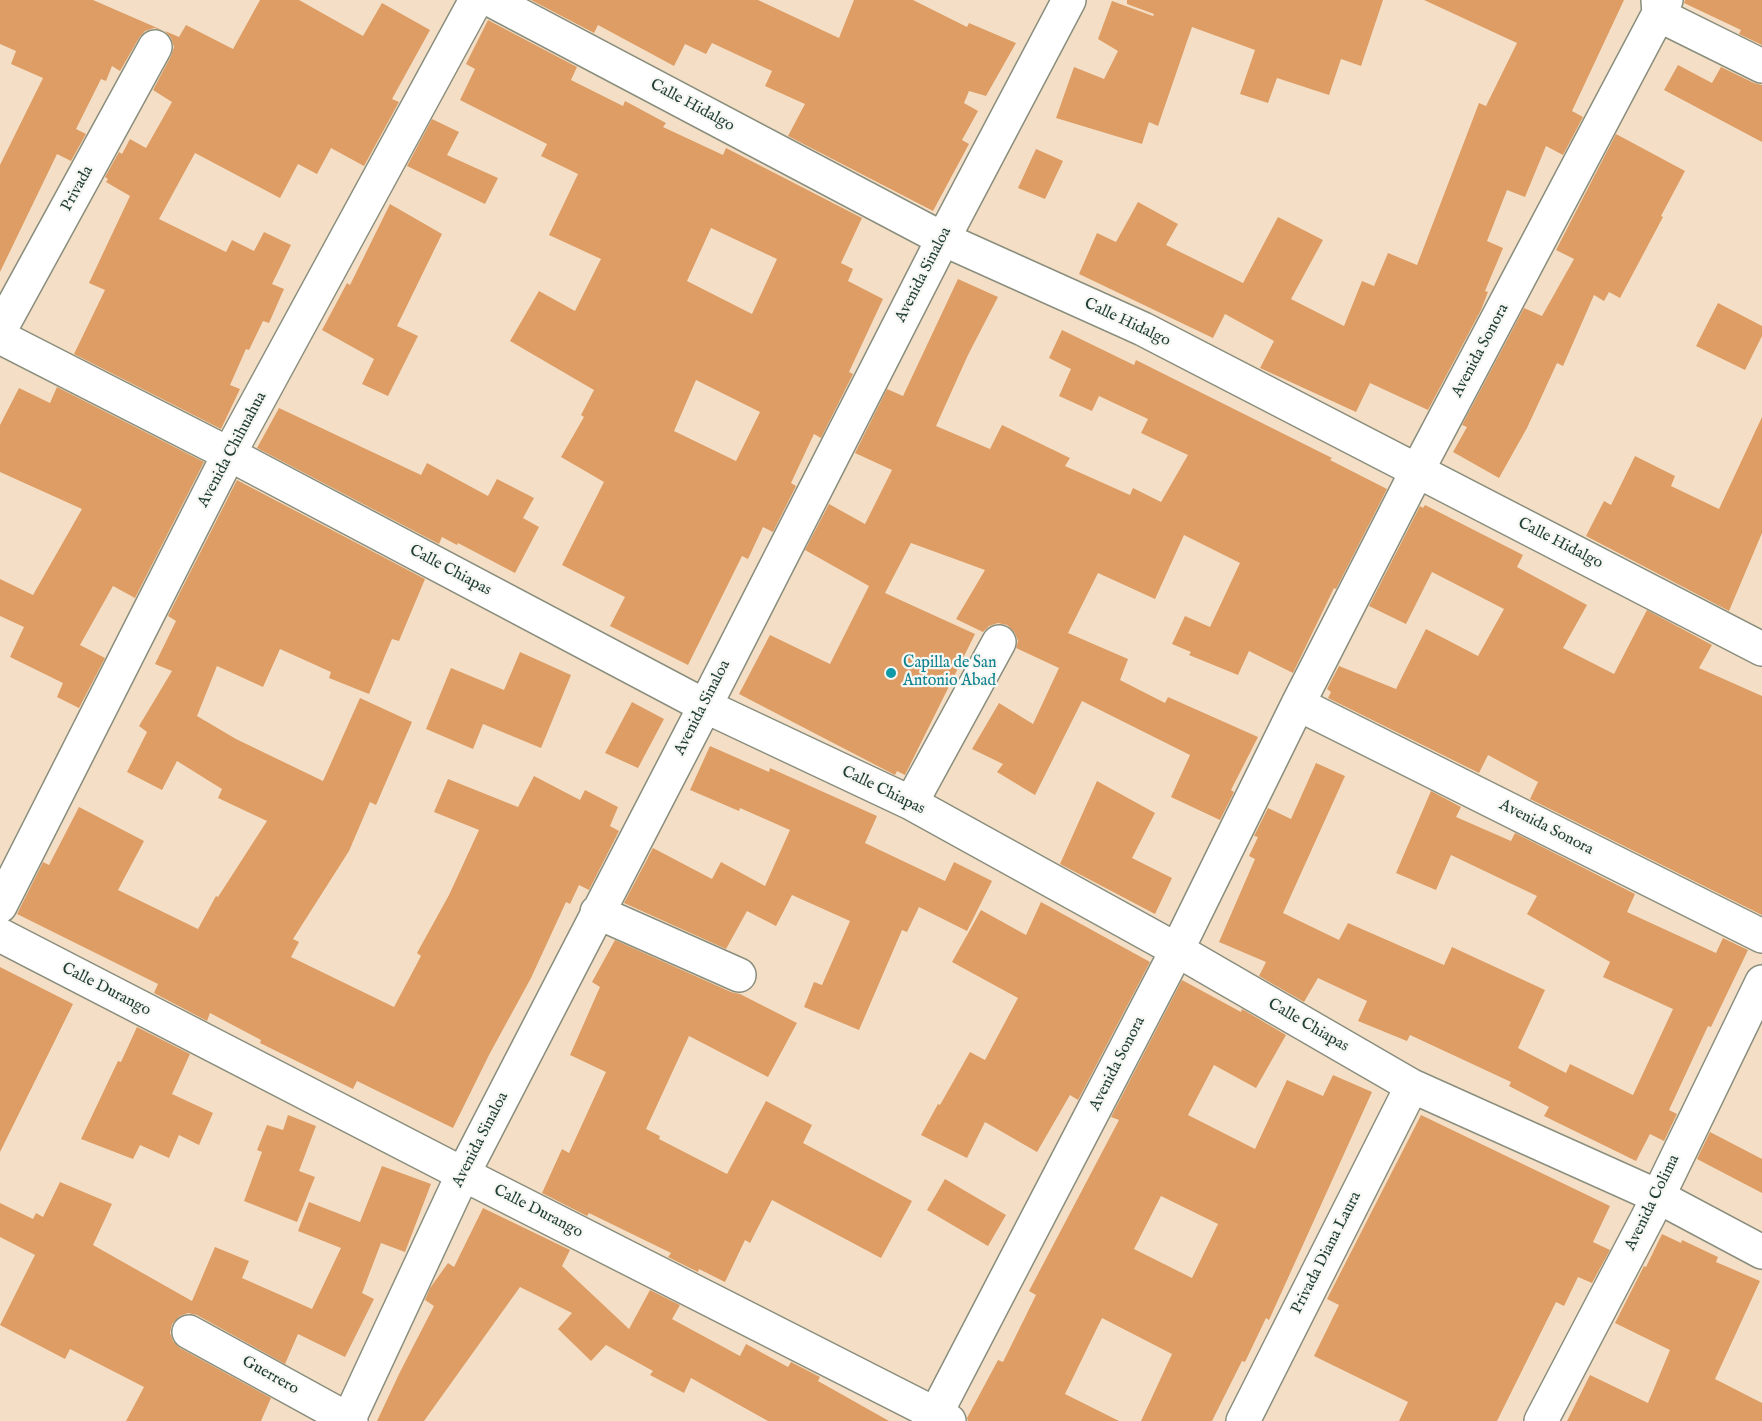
<!DOCTYPE html>
<style>
body{margin:0}
canvas{display:block;background:#f4dfc6}
</style>
<canvas width="1762" height="1421"></canvas>
<script>
const ctx = document.querySelector('canvas').getContext('2d');
ctx.lineJoin = 'round';
function fill(path, color) { ctx.fillStyle = color; ctx.fill(path, 'evenodd'); }
const poly = rows => new Path2D(rows.map(r => 'M' + r).join(''));
function strokePath(path, color, width, dash) { ctx.strokeStyle = color; ctx.lineWidth = width; ctx.lineCap = dash ? 'butt' : 'round'; ctx.setLineDash(dash || []); ctx.stroke(path); }
function label(font, color, halo, rows, align = 'center') {
  ctx.font = font + ' "IM FELL English",serif'; ctx.lineWidth = 4.5; ctx.setLineDash([]); ctx.textBaseline = 'middle'; ctx.strokeStyle = halo; ctx.fillStyle = color; for (const [text, x, y, turn = 0] of rows) {
    ctx.save(); ctx.translate(x, y); ctx.rotate((+turn || 0) * Math.PI / 180); ctx.textAlign = isNaN(turn) ? turn : align; if (halo) ctx.strokeText(text, 0, 0); ctx.fillText(text, 0, 0); ctx.restore();
  }
}
const building = poly([
 [0,0,93,0,162,30,154,28,145,31,139,38,120,71,112,66,106,81,101,79,76,129,86,134,71,161,57,154,0,272,0,165,43,78,11,64,16,51,0,44],
 [260,0,299,0,363,36,382,3,430,30,392,99,399,102,364,166,331,148,317,174,298,164,280,198,195,153,159,219,226,252,232,240,254,251,264,232,291,245,272,284,284,289,269,323,263,321,249,350,246,349,230,385,240,389,221,429,74,354,105,290,89,283,130,196,106,182,108,179,105,177,119,152,122,154,130,139,146,148,172,102,153,90,171,56,174,47,171,38,165,31,179,37,186,25,233,49],
 [531,0,758,0,839,38,854,0,913,0,967,27,969,23,1016,43,986,96,969,91,964,103,978,111,962,140,969,144,933,211,788,136,805,104,765,86,772,71,712,43,706,54,685,44,674,66,598,25,594,33],
 [1127,0,1383,0,1361,66,1341,59,1329,95,1277,78,1268,103,1240,94,1255,50,1192,27,1158,126,1149,122,1142,144,1056,118,1074,67,1104,79,1118,51,1098,39,1112,1,1153,16,1154,14,1127,4],
 [1424,0,1624,0,1572,111,1583,117,1563,155,1546,146,1525,197,1507,190,1487,241,1503,248,1485,291,1488,292,1481,310,1428,410,1370,383,1356,412,1260,368,1274,341,1225,314,1213,338,1079,274,1097,233,1116,242,1138,202,1178,224,1166,245,1243,283,1278,217,1323,240,1291,299,1344,326,1362,281,1374,286,1388,253,1417,265,1479,103,1486,106,1517,43],
 [1685,0,1762,0,1762,45,1739,34,1741,30,1684,3],
 [488,20,577,67,571,80,623,106,625,101,666,123,663,127,723,155,726,148,862,218,841,263,853,269,848,281,883,299,849,372,853,374,821,438,814,434,791,483,796,486,773,532,763,527,748,559,742,556,688,665,610,626,625,597,562,565,604,482,561,457,584,417,581,415,594,390,510,341,539,291,575,311,601,259,549,235,578,174,541,156,547,144,460,100,475,69,466,64],
 [711,228,777,259,752,314,687,281],
 [696,380,760,412,736,461,674,431],
 [1678,65,1712,83,1721,67,1754,83,1762,85,1762,142,1664,90],
 [432,119,459,132,447,155,498,178,485,204,407,166],
 [1616,134,1685,171,1661,216,1663,217,1620,298,1609,292,1604,301,1594,295,1563,366,1557,363,1527,428,1499,478,1453,452,1467,427,1462,425,1524,308,1542,316,1574,259,1556,250],
 [1036,149,1063,161,1045,199,1018,188],
 [390,204,442,234,397,326,418,336,388,396,362,384,374,359,322,330,347,283,350,285],
 [958,279,998,297,968,355,936,426,990,449,1002,425,1070,458,1065,466,1130,495,1133,488,1161,502,1188,455,1141,433,1148,419,1099,396,1092,411,1059,396,1071,369,1049,358,1062,330,1134,365,1136,360,1332,458,1330,460,1387,489,1336,589,1334,588,1293,673,1249,651,1238,675,1189,655,1191,652,1172,644,1185,616,1210,627,1240,563,1184,535,1155,599,1098,573,1068,633,1128,659,1120,680,1165,703,1168,697,1258,737,1231,790,1234,792,1220,820,1171,797,1190,755,1082,701,1035,795,997,772,1003,764,972,749,999,703,1033,724,1059,668,1016,648,1018,641,1015,633,1007,625,998,623,989,626,983,632,956,619,985,570,911,543,885,593,975,634,905,775,897,771,895,775,739,694,770,635,830,664,869,586,805,550,829,504,865,524,892,470,855,453,887,389,903,396],
 [1718,303,1762,326,1762,336,1745,370,1696,346],
 [57,387,204,462,135,598,113,586,80,645,105,658,79,708,57,697,63,683,10,657,24,627,0,616,0,579,33,595,82,509,0,472,0,425,19,388,50,403],
 [279,408,421,475,427,463,488,496,497,479,534,498,523,518,539,527,515,573,458,543,457,545,442,537,439,544,257,448],
 [1762,417,1762,533,1729,611,1586,536,1604,501,1611,505,1635,456,1675,476,1671,486,1719,509],
 [237,480,425,579,399,641,392,639,369,694,329,678,331,672,280,649,263,687,217,666,197,716,236,739,323,781,360,698,412,722,376,805,370,802,349,851,293,939,299,942,291,957,394,1007,421,956,417,953,449,895,479,830,434,812,448,779,518,807,534,776,580,800,585,790,618,807,610,826,619,831,589,890,579,885,570,904,566,902,531,978,489,1055,453,1128,357,1081,353,1089,260,1043,261,1040,210,1013,207,1021,154,993,158,984,17,914,43,862,49,865,79,807,144,841,118,890,198,929,216,896,218,897,267,821,218,798,222,789,177,761,162,790,127,772,147,732,139,726,172,671,155,664,176,621,168,616],
 [1425,505,1523,555,1517,567,1587,605,1563,648,1614,674,1647,610,1712,645,1699,668,1762,696,1762,915,1530,799,1538,782,1488,755,1479,773,1328,698,1331,692,1327,689,1339,666,1396,689,1426,629,1478,656,1504,609,1432,572,1406,624,1369,606,1420,506,1423,508],
 [520,652,571,675,541,748,483,724,473,749,426,729,451,668,504,690],
 [632,702,664,719,638,768,605,753],
 [710,746,769,772,770,768,877,816,865,843,945,881,954,862,992,881,967,931,919,907,907,932,902,930,859,1030,804,1007,814,982,822,985,850,921,792,895,776,926,747,911,726,949,624,903,653,848,712,879,721,862,765,886,790,830,740,808,739,811,690,790],
 [1316,763,1345,776,1283,913,1339,940,1348,923,1444,965,1452,947,1545,990,1518,1048,1566,1073,1570,1064,1633,1095,1673,1009,1603,977,1610,962,1527,914,1537,896,1451,855,1436,890,1396,873,1431,791,1461,807,1456,817,1511,841,1515,833,1635,894,1627,912,1716,953,1723,938,1748,950,1711,1027,1708,1026,1669,1110,1677,1114,1664,1141,1650,1134,1636,1161,1544,1116,1549,1107,1509,1086,1511,1082,1410,1035,1407,1041,1358,1021,1367,1001,1318,978,1304,1002,1259,976,1266,962,1219,942,1255,859,1249,856,1258,837,1254,836,1268,808,1291,819],
 [1097,781,1155,813,1132,858,1172,878,1155,914,1060,864],
 [1041,902,1150,962,1078,1100,1070,1095,1037,1152,985,1122,967,1158,921,1135,938,1104,940,1105,970,1052,985,1060,1018,998,952,962,981,910,1026,935],
 [615,940,731,992,740,994,797,1023,768,1077,689,1036,646,1129,660,1136,659,1139,727,1174,766,1101,812,1125,803,1143,912,1201,881,1258,772,1200,750,1243,745,1240,725,1282,699,1269,698,1272,668,1257,671,1253,589,1213,587,1216,542,1193,562,1149,569,1153,606,1072,570,1055,600,987,592,982],
 [0,967,73,1004,0,1152],
 [1182,980,1241,1012,1242,1009,1286,1035,1256,1088,1214,1065,1188,1115,1255,1149,1287,1080,1323,1096,1333,1075,1372,1092,1269,1320,1266,1318,1245,1362,1242,1361,1212,1421,1141,1421,1172,1354,1102,1318,1065,1394,1119,1421,968,1421,967,1418,998,1360,1003,1362,1036,1295,1029,1291,1119,1120,1111,1117],
 [1161,1196,1218,1224,1192,1278,1134,1249],
 [137,1027,190,1054,172,1094,213,1113,199,1145,179,1135,169,1158,140,1145,133,1159,81,1139,118,1061,121,1062],
 [288,1115,316,1126,299,1171,315,1177,297,1222,244,1201,262,1152,257,1150,267,1125,283,1130],
 [1421,1115,1610,1206,1593,1242,1610,1250,1592,1283,1578,1277,1564,1306,1556,1302,1497,1421,1399,1421,1408,1402,1314,1356,1339,1305,1327,1299],
 [1710,1132,1762,1159,1762,1193,1697,1159],
 [382,1166,431,1184,405,1252,381,1243,362,1293,374,1299,345,1357,298,1334,285,1364,197,1315,188,1313,180,1316,172,1324,170,1333,173,1341,180,1348,271,1398,261,1421,126,1421,144,1387,70,1349,65,1359,0,1325,35,1255,0,1237,0,1203,33,1219,36,1213,43,1217,60,1182,112,1204,93,1245,192,1301,215,1247,249,1261,242,1278,312,1309,341,1248,298,1231,309,1202,360,1222],
 [945,1179,1006,1215,988,1246,927,1210],
 [483,1208,570,1250,562,1266,629,1329,650,1290,680,1305,672,1319,740,1356,746,1344,788,1367,791,1362,820,1377,818,1381,889,1421,768,1421,691,1378,684,1393,650,1375,653,1371,606,1345,591,1361,558,1329,572,1313,520,1287,424,1421,377,1421,400,1372,434,1306,425,1300,430,1288,448,1263,454,1267],
 [1662,1234,1681,1243,1682,1240,1718,1257,1716,1262,1760,1281,1715,1379,1762,1403,1762,1421,1567,1421,1590,1375,1648,1403,1670,1350,1615,1323,1644,1266,1646,1267]
]);
const minor = poly([
 [491,0,943,239,1143,329,1762,649],
 [1658,0,1659,15,1762,66],
 [0,330,155,47],
 [0,337,229,454,705,706,911,803,1177,950,1412,1086,1657,1196,1762,1252],
 [1298,704,1762,936],
 [911,803,999,642],
 [0,906,229,454,476,0],
 [597,912,739,975],
 [0,935,463,1174,949,1421],
 [189,1332,351,1421],
 [348,1421,463,1174,705,706,943,239,1069,0],
 [932,1421,1177,950,1298,704,1417,471,1666,0],
 [1243,1421,1412,1086],
 [1541,1421,1649,1215,1762,982]
]);
const markers = [
 [891,673,6,"#0f9aa8"]
];
const streetNames = [
 ["Calle Hidalgo",692,106,28],
 ["Privada",78,189,-61],
 ["Avenida Sinaloa",924,275,-63],
 ["Calle Hidalgo",1127,323,25],
 ["Avenida Sonora",1481,351,-62],
 ["Avenida Chihuahua",233,450,-62],
 ["Calle Hidalgo",1560,544,27],
 ["Calle Chiapas",450,571,28],
 ["Avenida Sinaloa",703,708,-63],
 ["Calle Chiapas",883,791,26],
 ["Avenida Sonora",1546,828,27],
 ["Calle Durango",106,990,27],
 ["Calle Chiapas",1308,1026,30],
 ["Avenida Sonora",1118,1064,-63],
 ["Avenida Sinaloa",481,1140,-63],
 ["Avenida Colima",1653,1203,-64],
 ["Calle Durango",538,1212,27],
 ["Privada Diana Laura",1327,1253,-63],
 ["Guerrero",270,1376,29]
];
const cultureNames = [
 ["Capilla de San",903,664],
 ["Antonio Abad",903,682]
];
fill(building, '#dd9d64');
strokePath(minor, '#8a8e7d', 36);
strokePath(minor, '#fff', 33);
for (const [x, y, r, color] of markers) { const dot = new Path2D(); dot.arc(x, y, r, 0, 2 * Math.PI); ctx.fillStyle = color; ctx.fill(dot); strokePath(dot, '#f6f6f2', 2); }
label('16px', '#1f3d34', '#f6f6f2', streetNames);
label('16px', '#0d838f', '#f6f6f2', cultureNames, 'left');
</script>
